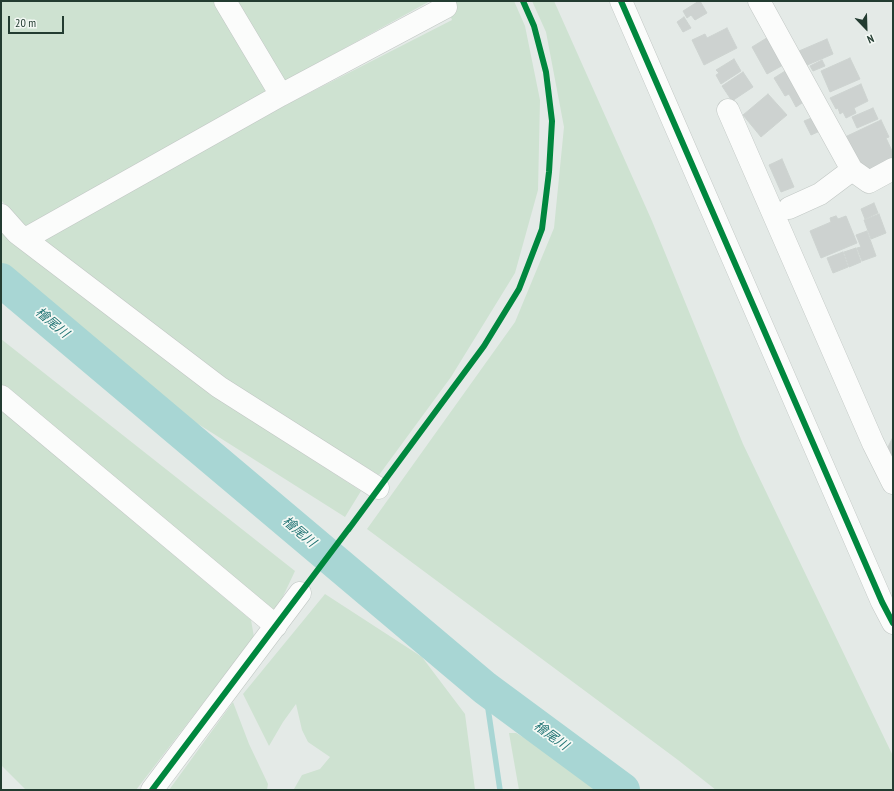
<!DOCTYPE html>
<meta charset="utf-8">
<style>
body{margin:0}
#map{position:relative;width:894px;height:791px;overflow:hidden;background:#e4eae7;font-family:"PT Sans Narrow",sans-serif}
canvas{display:block}
.frame{position:absolute;inset:0;border:2px solid #233c31;pointer-events:none}
.north{position:absolute;left:846px;top:8px;width:40px;height:40px;-webkit-text-stroke:3px #f3f8f4;paint-order:stroke;rotate:157deg;font-size:11px;font-weight:700;line-height:16px;text-align:center;color:#233c31}
.north::after{content:'';display:block;margin:auto;width:14px;height:18px;background:#233c31;clip-path:polygon(50% 0,100% 100%,50% 72%,0 100%)}
.scale{position:absolute;left:8px;top:16px;width:56px;height:18px;box-sizing:border-box;border:2px solid #233c31;border-top:0;padding-left:5px;font-size:12px;line-height:14px;white-space:nowrap;color:#233c31;-webkit-text-stroke:3px #f3f8f4;paint-order:stroke}
</style>
<div id="map">
<canvas width="894" height="791"></canvas>
<div class="frame"></div>
<div class="north">N</div>
<div class="scale">20 m</div>
</div>
<script>
const ctx = document.querySelector('canvas').getContext('2d');
ctx.lineJoin = 'round';
function fill(path, color) { ctx.fillStyle = color; ctx.fill(path, 'evenodd'); }
const poly = rows => new Path2D(rows.map(r => 'M' + r).join(''));
function strokePath(path, color, width, dash) { ctx.strokeStyle = color; ctx.lineWidth = width; ctx.lineCap = dash ? 'butt' : 'round'; ctx.setLineDash(dash || []); ctx.stroke(path); }
function label(font, color, halo, rows, align = 'center') {
  ctx.font = font + ' "PT Sans Narrow","Noto Sans JP",sans-serif'; ctx.lineWidth = 3.5; ctx.setLineDash([]); ctx.textBaseline = 'middle'; ctx.strokeStyle = halo; ctx.fillStyle = color; for (const [text, x, y, turn = 0] of rows) {
    ctx.save(); ctx.translate(x, y); ctx.rotate((+turn || 0) * Math.PI / 180); ctx.textAlign = isNaN(turn) ? turn : align; if (halo) ctx.strokeText(text, 0, 0); ctx.fillText(text, 0, 0); ctx.restore();
  }
}
const green = poly([
 [1,1,216,1,271,92,26,227,1,200],
 [236,1,430,1,285,81],
 [445,1,514,1,525,26,540,100,538,190,515,273,451,377,379,475,222,379,40,239,280,108,452,20],
 [532,1,554,1,652,221,743,444,893,756,893,790,716,790,678,760,367,529,515,322,554,228,564,127,546,32],
 [1,224,216,397,361,491,345,517,157,398,1,270],
 [1,339,295,571,278,607,269,611,1,387],
 [1,410,251,620,254,637,136,790,26,790,1,765],
 [325,594,422,657,465,714,475,790,294,789,302,775,320,769,330,757,308,742,302,730,296,704,283,722,269,746,243,694],
 [233,702,249,744,268,784,267,790,169,790],
 [509,733,516,733,554,755,606,790,519,790]
]);
const stream = poly([
 [485,688,500,790]
]);
const river = poly([
 [1,280,485,688,623,790]
]);
const building = poly([
 [699,1,700,1,707,13,695,20,691,15,687,18,683,11,699,1],
 [684,17,691,28,683,32,677,22,684,17],
 [727,28,737,48,704,65,692,40,705,34,707,38,727,28],
 [770,36,785,64,767,74,752,47,770,36],
 [827,39,833,54,805,66,799,51,827,39],
 [850,58,860,79,830,92,821,71,850,58],
 [734,59,741,71,721,84,716,75,719,73,716,70,734,59],
 [822,60,825,66,813,71,810,66,822,60],
 [790,68,808,99,796,107,789,94,785,96,774,78,790,68],
 [743,72,753,87,732,101,722,86,743,72],
 [861,84,868,101,854,108,856,113,846,118,843,112,840,114,838,108,836,109,830,98,861,84],
 [768,94,787,115,761,137,743,115,768,94],
 [873,108,878,119,857,128,852,117,873,108],
 [814,117,820,131,811,135,804,121,814,117],
 [881,120,889,137,886,138,893,153,893,159,862,173,845,137,881,120],
 [782,159,794,187,781,192,769,165,782,159],
 [874,203,878,213,865,219,861,209,874,203],
 [879,214,886,233,871,239,864,220,879,214],
 [836,216,838,219,846,216,857,243,821,258,810,231,831,222,830,218,836,216],
 [867,231,876,256,862,261,857,248,861,247,856,235,867,231],
 [856,248,861,262,849,267,844,252,856,248],
 [843,252,848,267,833,273,827,258,843,252],
 [893,437,893,455,886,451,893,437]
]);
const minor = poly([
 [225,1,281,95],
 [621,1,882,602,893,623],
 [759,1,852,170,869,182,893,169],
 [728,110,873,443,893,483],
 [789,208,820,194,852,170],
 [1,215,17,233,219,387,378,488],
 [25,239,281,95,446,7],
 [1,396,276,626],
 [152,790,300,593]
]);
const cycleway = poly([
 [621,1,882,602,893,623],
 [348,530,484,346,519,289,542,229,549,172,552,121,546,72,534,26,523,1],
 [152,790,350,527]
]);
const waterNames = [
 ["檜尾川",52,323,40],
 ["檜尾川",299,532,40],
 ["檜尾川",551,736,36]
];
fill(green, '#cee2d1');
strokePath(stream, '#a8d6d4', 5.5);
strokePath(river, '#a8d6d4', 34);
fill(building, '#cdd2d0');
strokePath(building, '#cdd3d0', 1);
strokePath(minor, '#c1c7c4', 23);
strokePath(minor, '#fbfcfb', 22);
strokePath(cycleway, '#00873e', 6);
label('italic 13px', '#217474', '#f3f8f4', waterNames);
</script>
